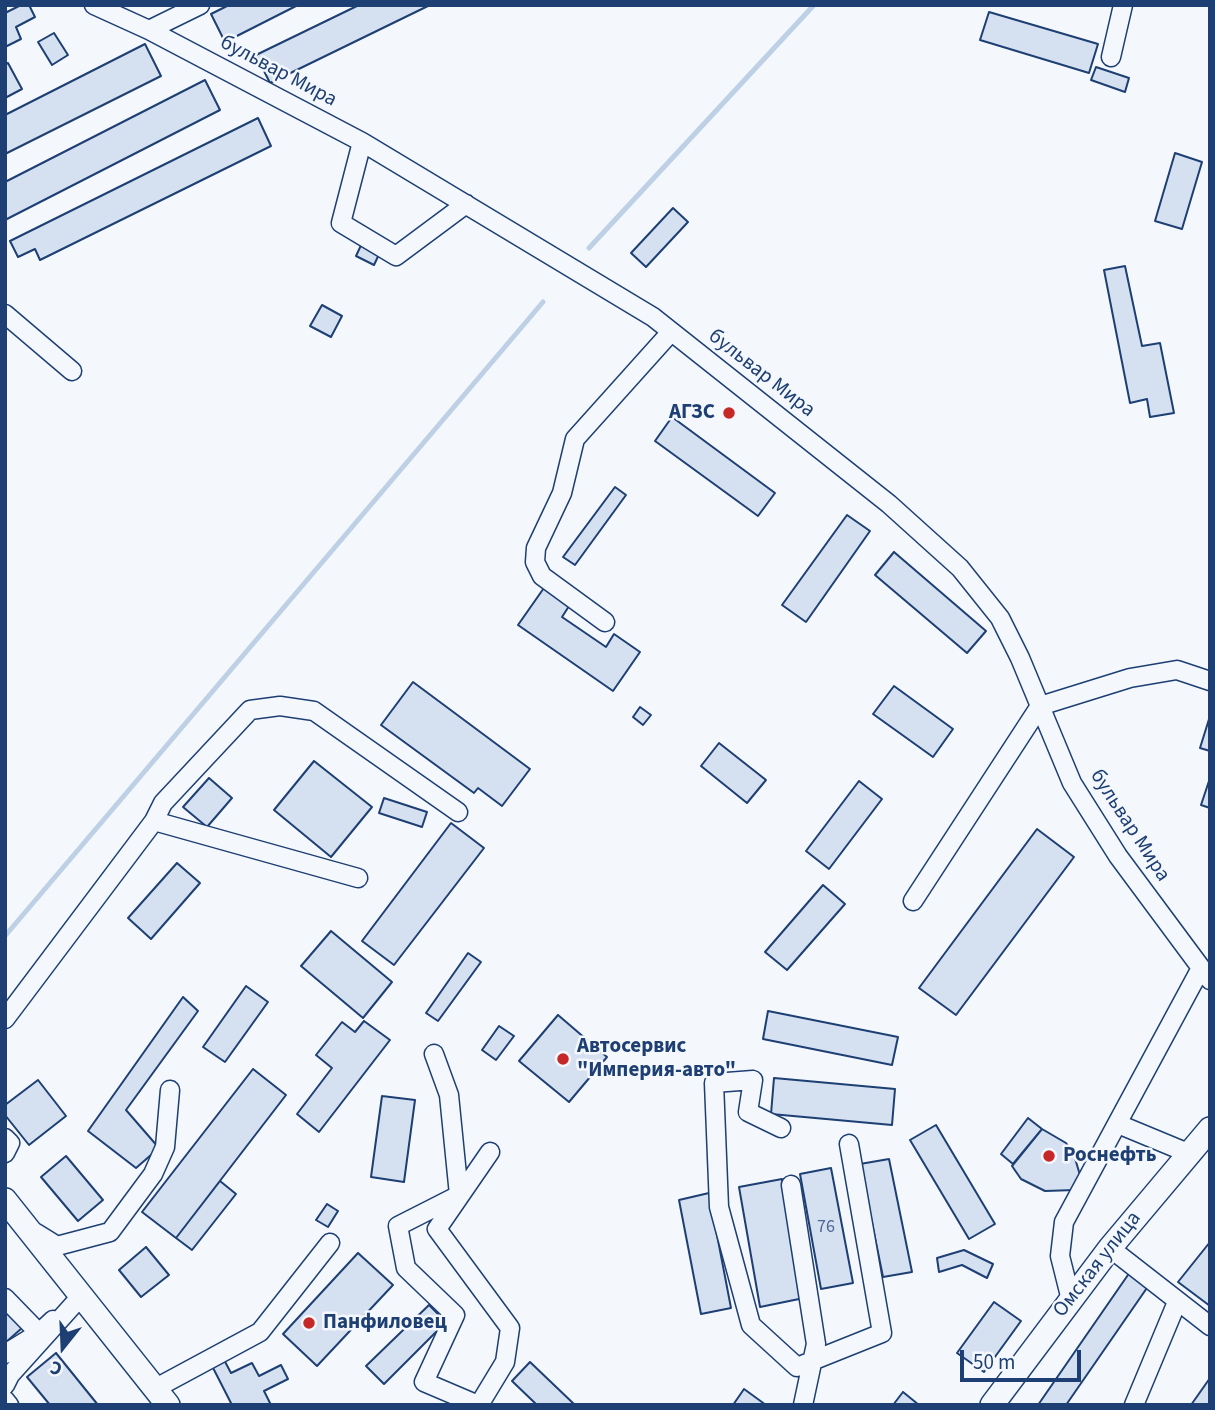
<!DOCTYPE html>
<meta charset="utf-8">
<style>
body{margin:0}
#map{position:relative;width:1215px;height:1410px;overflow:hidden;background:#f4f7fb;font-family:"Source Sans 3",sans-serif}
canvas{display:block}
.frame{position:absolute;inset:0;border:7px solid #1d3f73;pointer-events:none}
.north{position:absolute;left:28px;top:1312px;width:70px;height:70px;-webkit-text-stroke:5px #f4f7fb;paint-order:stroke;rotate:198deg;font-size:19px;font-weight:700;line-height:28px;text-align:center;color:#1d3f73}
.north::after{content:'';display:block;margin:auto;width:24px;height:32px;background:#1d3f73;clip-path:polygon(50% 0,100% 100%,50% 72%,0 100%)}
.scale{position:absolute;left:960px;top:1350px;width:121px;height:32px;box-sizing:border-box;border:4px solid #1d3f73;border-top:0;padding-left:9px;font-size:21px;line-height:24px;white-space:nowrap;color:#1d3f73;-webkit-text-stroke:5px #f4f7fb;paint-order:stroke}
</style>
<div id="map">
<canvas width="1215" height="1410"></canvas>
<div class="frame"></div>
<div class="north">С</div>
<div class="scale">50 m</div>
</div>
<script>
const ctx = document.querySelector('canvas').getContext('2d');
ctx.lineJoin = 'round';
const poly = rows => new Path2D(rows.map(r => 'M' + r).join(''));
function strokePath(path, color, width, dash) { ctx.strokeStyle = color; ctx.lineWidth = width; ctx.lineCap = dash ? 'butt' : 'round'; ctx.setLineDash(dash || []); ctx.stroke(path); }
function fill(path, color) { ctx.fillStyle = color; ctx.fill(path, 'evenodd'); }
function label(font, color, halo, rows, align = 'center') {
  ctx.font = font + ' "Source Sans 3",sans-serif'; ctx.lineWidth = 5; ctx.setLineDash([]); ctx.textBaseline = 'middle'; ctx.strokeStyle = halo; ctx.fillStyle = color; for (const [text, x, y, turn = 0] of rows) {
    ctx.save(); ctx.translate(x, y); ctx.rotate((+turn || 0) * Math.PI / 180); ctx.textAlign = isNaN(turn) ? turn : align; if (halo) ctx.strokeText(text, 0, 0); ctx.fillText(text, 0, 0); ctx.restore();
  }
}
const stream = poly([
 [589,248,814,5],
 [5,936,543,302]
]);
const building = poly([
 [21,5,29,5,35,17,16,27,21,39,5,47,5,13,21,5],
 [229,5,298,5,225,42,211,14,229,5],
 [359,5,430,5,270,83,256,55,359,5],
 [989,12,1098,44,1089,73,980,40,989,12],
 [54,33,68,55,52,65,38,42,54,33],
 [145,44,161,76,5,154,5,115,145,44],
 [8,63,22,89,5,98,5,64,8,63],
 [1096,67,1129,78,1125,92,1091,80,1096,67],
 [205,80,220,110,5,220,5,182,205,80],
 [258,118,271,146,40,260,35,249,18,257,10,241,258,118],
 [1175,153,1202,162,1182,229,1155,221,1175,153],
 [673,208,688,222,646,267,631,253,673,208],
 [363,241,381,250,374,265,356,256,363,241],
 [1125,266,1142,346,1160,343,1174,413,1150,417,1147,399,1130,403,1104,270,1125,266],
 [322,305,342,316,331,337,310,326,322,305],
 [672,417,775,493,758,516,655,441,672,417],
 [615,487,626,495,575,565,563,557,615,487],
 [847,515,870,531,806,622,782,605,847,515],
 [894,552,986,631,967,653,875,575,894,552],
 [546,585,571,603,562,617,606,647,614,634,640,652,613,691,518,625,546,585],
 [413,682,530,769,502,806,478,788,474,793,381,725,413,682],
 [894,686,953,729,933,757,873,714,894,686],
 [640,707,651,715,643,725,633,717,640,707],
 [1210,716,1210,751,1200,748,1210,716],
 [719,743,766,780,747,803,701,766,719,743],
 [314,761,372,807,331,857,274,810,314,761],
 [209,778,232,798,207,827,183,807,209,778],
 [1210,778,1210,808,1201,805,1210,778],
 [859,781,882,799,829,869,806,851,859,781],
 [384,798,427,812,422,827,379,813,384,798],
 [451,823,484,848,394,965,362,941,451,823],
 [1037,829,1074,857,956,1015,919,988,1037,829],
 [177,863,200,883,151,939,128,918,177,863],
 [823,885,845,904,787,970,765,952,823,885],
 [331,931,392,982,363,1018,301,966,331,931],
 [468,953,481,962,438,1021,426,1013,468,953],
 [246,986,268,1002,225,1062,203,1047,246,986],
 [183,997,198,1011,126,1110,159,1148,136,1168,88,1131,183,997],
 [768,1011,898,1037,892,1065,763,1039,768,1011],
 [558,1015,607,1057,569,1102,519,1061,558,1015],
 [364,1021,390,1040,319,1132,297,1114,332,1068,316,1055,342,1022,355,1032,364,1021],
 [499,1026,514,1036,496,1060,482,1050,499,1026],
 [253,1069,286,1095,176,1238,142,1212,253,1069],
 [774,1078,895,1089,892,1125,771,1114,774,1078],
 [38,1080,66,1116,29,1145,5,1115,5,1105,38,1080],
 [382,1096,415,1100,404,1182,371,1177,382,1096],
 [1028,1118,1042,1129,1013,1164,1001,1154,1028,1118],
 [936,1125,995,1224,969,1239,910,1140,936,1125],
 [1042,1129,1066,1143,1074,1155,1080,1175,1075,1190,1045,1191,1021,1179,1012,1166,1042,1129],
 [66,1156,103,1200,78,1221,41,1177,66,1156],
 [889,1159,912,1272,883,1277,860,1164,889,1159],
 [831,1168,853,1283,821,1289,800,1174,831,1168],
 [782,1179,804,1298,760,1307,739,1187,782,1179],
 [220,1181,236,1194,192,1250,176,1238,220,1181],
 [709,1193,731,1308,701,1314,679,1200,709,1193],
 [327,1204,338,1211,328,1227,316,1220,327,1204],
 [1210,1242,1210,1306,1178,1282,1210,1242],
 [146,1247,169,1275,141,1297,119,1270,146,1247],
 [964,1250,993,1264,987,1278,962,1265,939,1272,937,1258,964,1250],
 [358,1253,393,1285,317,1366,283,1334,358,1253],
 [1130,1272,1149,1285,1066,1405,1038,1405,1130,1272],
 [994,1302,1021,1321,984,1372,957,1353,994,1302],
 [429,1305,446,1322,384,1384,366,1366,429,1305],
 [5,1309,22,1328,5,1343,5,1309],
 [56,1353,98,1405,50,1405,27,1377,56,1353],
 [222,1356,231,1373,252,1363,259,1376,281,1365,288,1379,264,1391,271,1405,232,1405,210,1362,222,1356],
 [530,1362,575,1405,537,1405,512,1381,530,1362],
 [1210,1378,1210,1405,1191,1405,1210,1378],
 [744,1389,766,1405,733,1405,744,1389],
 [903,1392,919,1405,893,1405,903,1392]
]);
const minor = poly([
 [94,5,149,30,362,142,653,317,889,504,960,568,1000,618,1020,658,1072,783,1118,856,1210,980],
 [149,30,200,5],
 [1111,57,1123,5],
 [362,142,341,223,396,256,466,204],
 [5,314,72,371],
 [605,622,542,576,535,562,536,548,562,493,575,439,671,332],
 [154,821,163,803,250,710,280,706,314,711,458,812],
 [913,901,1040,706,1130,678,1177,670,1210,681],
 [5,1019,154,821,358,878],
 [434,1054,449,1095,459,1195,398,1226,406,1268,455,1315,424,1382,478,1405],
 [1118,1124,1188,1153],
 [781,1128,748,1112,753,1080,714,1083,719,1207,751,1325,797,1367,882,1333,849,1144],
 [5,1138,10,1143,5,1153],
 [791,1185,816,1344,803,1405],
 [36,1233,57,1246,110,1232,153,1174,165,1147,170,1090],
 [1110,1248,1210,1326],
 [5,1298,39,1333,53,1320],
 [1071,1300,1060,1256,1064,1222,1201,968],
 [5,1354,39,1333],
 [5,1385,10,1375,82,1295],
 [156,1388,260,1332,330,1243],
 [5,1400,9,1405],
 [479,1405,505,1362,510,1328,437,1229,490,1152],
 [1134,1405,1177,1302]
]);
const major = poly([
 [5,1200,168,1405],
 [992,1405,1110,1248,1210,1129]
]);
const markers = [
 [729,413,7,"#c62828"],
 [563,1059,7,"#c62828"],
 [1049,1156,7,"#c62828"],
 [309,1323,7,"#c62828"]
];
const numberNames = [
 ["76",826,1228]
];
const streetNames = [
 ["бульвар Мира",278,72,28],
 ["бульвар Мира",761,374,38],
 ["бульвар Мира",1129,826,57],
 ["Омская улица",1098,1265,-52]
];
const poiNames = [
 ["АГЗС",715,413,"right"],
 ["Автосервис",577,1047],
 ["\"Империя-авто\"",577,1071],
 ["Роснефть",1063,1156],
 ["Панфиловец",323,1323]
];
strokePath(stream, '#bed0e5', 5);
fill(building, '#d5e0f0');
strokePath(building, '#1d3f73', 2);
strokePath(minor, '#1d3f73', 21);
strokePath(major, '#1d3f73', 26);
strokePath(minor, '#f4f7fb', 18);
strokePath(major, '#f4f7fb', 23);
for (const [x, y, r, color] of markers) { const dot = new Path2D(); dot.arc(x, y, r, 0, 2 * Math.PI); ctx.fillStyle = color; ctx.fill(dot); strokePath(dot, '#f4f7fb', 2.5); }
label('18px', '#4b6792', null, numberNames);
label('21px', '#1d3f73', '#f4f7fb', streetNames);
label('bold 21px', '#1d3f73', '#f4f7fb', poiNames, 'left');
</script>
